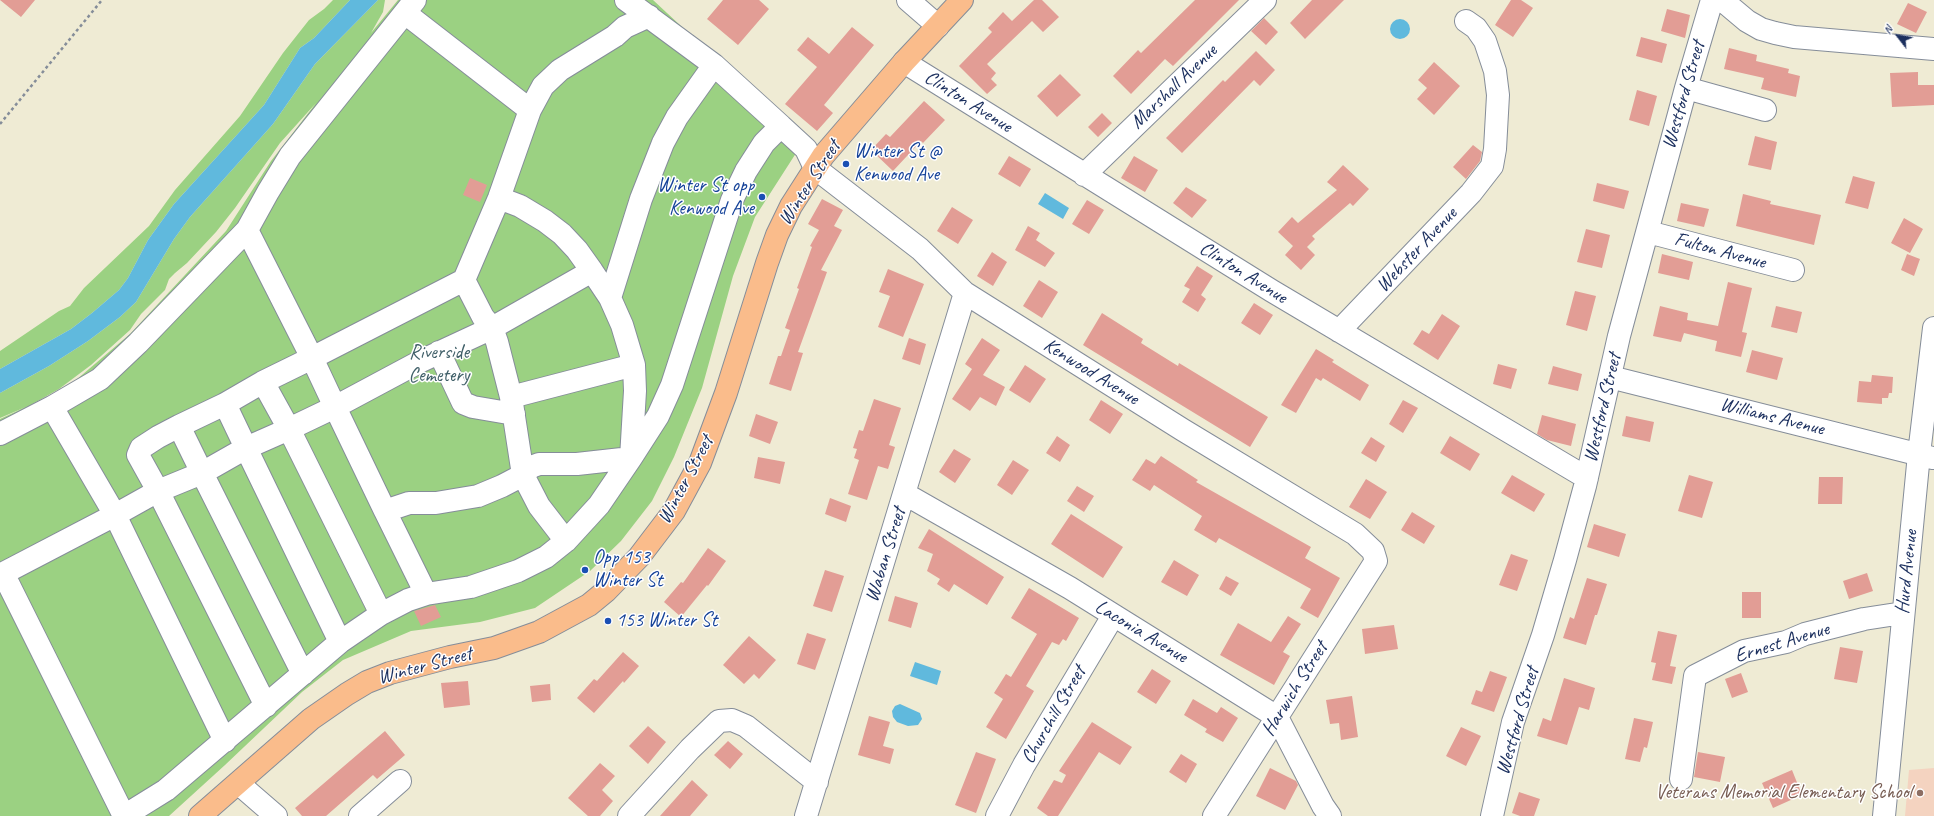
<!DOCTYPE html>
<style>
body{margin:0}
#map{position:relative;width:1934px;height:816px;overflow:hidden;background:#efebd4;font-family:Caveat,sans-serif}
canvas{display:block}
.north{position:absolute;left:1878px;top:16px;width:40px;height:40px;-webkit-text-stroke:3px #fff;paint-order:stroke;rotate:301deg;font-size:11px;font-weight:700;line-height:16px;text-align:center;color:#1b2f5e}
.north::after{content:'';display:block;margin:auto;width:14px;height:18px;background:#1b2f5e;clip-path:polygon(50% 0,100% 100%,50% 72%,0 100%)}
</style>
<div id="map">
<canvas width="1934" height="816"></canvas>
<div class="north">N</div>
</div>
<script>
const ctx = document.querySelector('canvas').getContext('2d');
ctx.lineJoin = 'round';
function fill(path, color) { ctx.fillStyle = color; ctx.fill(path, 'evenodd'); }
const poly = rows => new Path2D(rows.map(r => 'M' + r).join(''));
function strokePath(path, color, width, dash) { ctx.strokeStyle = color; ctx.lineWidth = width; ctx.lineCap = dash ? 'butt' : 'round'; ctx.setLineDash(dash || []); ctx.stroke(path); }
function label(font, color, halo, rows, align = 'center') {
  ctx.font = font + ' Caveat,sans-serif'; ctx.lineWidth = 3; ctx.setLineDash([]); ctx.textBaseline = 'middle'; ctx.strokeStyle = halo; ctx.fillStyle = color; for (const [text, x, y, turn = 0] of rows) {
    ctx.save(); ctx.translate(x, y); ctx.rotate((+turn || 0) * Math.PI / 180); ctx.textAlign = isNaN(turn) ? turn : align; if (halo) ctx.strokeText(text, 0, 0); ctx.fillText(text, 0, 0); ctx.restore();
  }
}
const built = poly([
 [1934,768,1934,816,1905,816,1909,770]
]);
const green = poly([
 [333,0,350,0,314,38,300,48,264,105,174,204,148,240,128,278,119,290,92,313,71,329,0,369,0,351,59,311,70,306,84,288,149,226,175,190,240,116,283,53,309,20,324,9],
 [378,0,385,0,383,12,371,33,398,0,653,0,681,26,807,136,755,217,733,276,702,388,674,457,652,501,621,541,590,571,535,608,480,622,411,631,343,660,302,692,225,765,169,816,0,816,0,419,28,406,0,418,0,393,49,366,88,341,120,317,136,302,174,239,190,217,273,124,315,64],
 [316,103,271,161,226,231,130,334,62,392,29,406,59,389,91,365,130,330,141,314,165,290,169,279,175,273,187,263,216,232,235,208,280,143]
]);
const water = poly([
 [350,0,378,0,315,64,273,124,190,217,174,239,136,302,120,317,88,341,49,366,0,393,0,369,71,329,92,313,119,290,128,278,148,240,174,204,264,105,300,48,314,38],
 '1390 29a10 10 0 1 1 20 0a10 10 0 1 1-20 0Z',
 [1045,193,1069,208,1063,219,1038,204],
 [915,662,941,671,937,685,910,676],
 [900,704,920,713,922,719,918,725,908,726,897,722,893,717,892,711,895,706]
]);
const building = poly([
 [0,0,35,0,21,17],
 [723,0,759,0,769,9,738,45,707,19],
 [1034,0,1042,0,1059,17,1043,32,1032,21,987,64,996,73,991,79,997,85,987,94,959,66,992,32,988,28,1003,12,1012,21],
 [1195,0,1239,0,1173,66,1165,59,1131,94,1113,76,1138,50,1141,53],
 [1312,0,1344,0,1305,39,1290,23],
 [1511,0,1521,0,1533,8,1513,37,1495,25],
 [1908,3,1927,12,1916,33,1897,24],
 [1667,9,1690,15,1685,38,1661,31],
 [1264,18,1278,32,1266,45,1251,31],
 [852,27,874,45,824,105,833,113,817,131,785,104,817,67,797,50,808,37,829,54],
 [1641,37,1667,44,1662,63,1636,56],
 [1729,48,1757,55,1756,61,1789,69,1788,73,1800,76,1796,97,1761,89,1764,78,1724,69],
 [1256,51,1275,70,1260,86,1254,80,1182,153,1166,138,1223,80,1225,82],
 [1434,62,1460,86,1434,115,1417,99,1427,88,1418,80],
 [1918,72,1918,85,1934,85,1934,105,1892,107,1890,73],
 [1060,74,1081,95,1057,117,1037,96],
 [1637,90,1657,96,1649,126,1629,120],
 [924,101,945,120,923,143,921,141,893,171,871,150,886,134,890,137],
 [1102,113,1112,123,1098,137,1088,127],
 [1755,136,1777,142,1771,170,1748,165],
 [1473,145,1482,152,1480,161,1466,179,1453,167],
 [1009,156,1031,169,1020,187,998,174],
 [1134,156,1158,170,1145,192,1121,178],
 [1343,165,1369,189,1353,206,1350,203,1312,236,1315,239,1307,247,1315,255,1301,270,1285,255,1293,246,1278,232,1292,217,1298,223,1337,190,1327,182],
 [1853,176,1875,182,1868,209,1845,203],
 [470,178,487,185,480,202,463,195],
 [1597,183,1629,191,1624,209,1593,201],
 [1186,187,1207,200,1192,218,1173,203],
 [1743,194,1771,201,1770,204,1821,215,1814,245,1736,226],
 [822,199,843,210,834,226,842,230,821,270,827,272,798,352,803,353,791,391,769,384,778,356,781,356,790,330,785,328,799,289,797,288,812,247,810,246,819,230,808,224],
 [1087,200,1104,210,1089,234,1072,224],
 [1681,203,1709,209,1704,227,1677,221],
 [952,207,973,220,958,244,937,231],
 [1904,218,1923,229,1910,253,1891,243],
 [1028,226,1040,233,1036,240,1055,253,1045,267,1015,250],
 [1586,229,1610,235,1602,268,1577,262],
 [992,252,1007,262,993,286,977,276],
 [1662,254,1693,262,1689,280,1658,273],
 [1907,254,1920,259,1914,276,1901,270],
 [1197,266,1213,276,1201,295,1206,299,1198,312,1182,302,1190,289,1184,286],
 [888,269,924,284,903,337,878,327,890,296,879,292],
 [1039,280,1058,292,1042,318,1023,306],
 [1728,282,1752,288,1742,332,1747,333,1741,357,1715,351,1717,341,1684,333,1681,342,1653,336,1660,306,1688,313,1687,320,1718,326],
 [1575,291,1596,296,1587,331,1566,325],
 [1254,303,1273,315,1260,335,1241,323],
 [1776,306,1802,312,1797,333,1771,327],
 [1102,313,1143,339,1141,343,1178,366,1179,363,1268,417,1250,447,1083,345],
 [1442,314,1460,326,1438,360,1413,344,1422,330,1429,334],
 [909,338,926,344,920,365,902,359],
 [982,338,1000,350,983,375,1005,387,996,406,980,397,970,411,952,399,972,369,965,364],
 [1316,349,1334,360,1332,362,1369,385,1360,401,1323,378,1321,381,1316,378,1296,413,1281,405],
 [1752,350,1783,358,1777,380,1746,372],
 [1498,364,1517,369,1511,389,1493,384],
 [1025,365,1046,379,1030,403,1009,390],
 [1553,366,1582,374,1578,391,1548,384],
 [1872,375,1893,377,1892,393,1889,393,1888,398,1882,398,1882,404,1857,402,1859,381,1871,382],
 [874,399,901,408,889,445,895,447,888,469,878,466,867,500,848,494,859,460,854,458,857,449,853,448,859,430,863,431],
 [1101,400,1123,414,1110,434,1089,420],
 [1403,400,1418,408,1403,433,1389,424],
 [756,414,778,422,770,444,749,436],
 [1542,415,1576,424,1571,446,1547,440,1537,434],
 [1626,416,1654,422,1650,442,1622,436],
 [1057,436,1070,445,1060,462,1046,453],
 [1450,436,1480,454,1470,471,1440,453],
 [1371,437,1385,446,1376,462,1361,453],
 [954,449,971,459,955,483,939,472],
 [1161,456,1198,480,1196,482,1311,547,1305,558,1340,578,1318,618,1300,608,1311,589,1219,538,1216,543,1194,530,1202,516,1154,485,1150,491,1132,480,1146,459,1155,464],
 [758,457,785,462,780,484,754,478],
 [1013,460,1029,470,1012,495,997,485],
 [1512,475,1545,494,1534,512,1501,493],
 [1689,475,1713,482,1702,518,1678,511],
 [1819,477,1843,477,1842,504,1818,504],
 [1366,479,1387,492,1370,519,1349,507],
 [1077,486,1094,496,1084,512,1067,501],
 [830,498,851,506,846,522,825,514],
 [1412,512,1435,526,1424,544,1401,530],
 [1071,514,1123,547,1103,578,1051,544],
 [1594,524,1626,534,1619,557,1587,547],
 [929,529,1004,577,987,605,954,584,949,592,937,584,940,579,927,571,933,554,918,548],
 [708,548,726,561,708,586,707,585,681,617,664,602,681,582,683,583],
 [1511,554,1528,560,1517,591,1499,585],
 [1174,560,1199,575,1187,596,1161,582],
 [825,570,844,576,832,612,813,606],
 [1867,573,1873,591,1849,599,1843,581],
 [1226,576,1239,583,1231,596,1219,589],
 [1587,578,1607,584,1597,615,1595,615,1586,645,1563,638,1570,617,1574,619],
 [1029,588,1079,618,1066,641,1063,639,1059,645,1052,642,1026,686,1034,691,1006,739,986,727,1003,699,994,693,1006,674,1011,677,1037,634,1011,618],
 [1742,592,1761,592,1761,618,1742,618],
 [895,596,918,603,911,628,888,621],
 [435,605,441,617,421,626,414,611],
 [1288,616,1301,624,1283,652,1290,656,1274,685,1220,655,1238,623,1271,642],
 [1394,625,1398,649,1365,654,1362,629],
 [1658,631,1677,635,1670,666,1676,667,1672,684,1652,680,1656,663,1651,662],
 [807,633,826,639,815,670,797,664],
 [749,636,776,660,759,679,754,674,744,684,723,665],
 [1840,647,1863,651,1857,683,1834,679],
 [623,652,639,666,624,683,623,681,594,713,577,698,594,679,597,681],
 [1152,669,1171,681,1156,704,1137,692],
 [1490,671,1507,677,1494,712,1471,704,1476,690,1482,692],
 [1741,673,1748,692,1732,698,1725,679],
 [1564,678,1595,688,1589,710,1579,707,1567,745,1537,736,1543,718,1551,721],
 [468,681,470,705,444,708,441,683],
 [550,684,551,700,532,702,530,686],
 [1352,696,1358,737,1341,740,1339,723,1330,724,1326,700],
 [1193,699,1217,713,1221,707,1238,718,1223,742,1205,732,1207,729,1184,715],
 [869,716,890,722,883,746,894,749,890,764,858,755],
 [1634,718,1653,722,1647,748,1644,747,1640,762,1625,759],
 [1092,722,1132,747,1120,765,1099,752,1058,816,1048,816,1037,808,1054,780,1062,783,1066,775,1059,771],
 [648,726,666,742,648,764,629,746],
 [1461,727,1481,736,1466,766,1446,756],
 [385,731,405,755,377,779,373,775,326,816,302,816,295,808],
 [728,741,743,754,730,769,714,755],
 [976,752,996,759,976,813,955,805],
 [1698,752,1725,757,1720,782,1694,777],
 [1181,754,1197,764,1186,783,1169,772],
 [600,763,615,776,602,790,613,801,600,816,588,816,568,798],
 [1270,768,1296,781,1298,785,1285,810,1256,796],
 [1792,770,1802,795,1773,808,1762,783],
 [692,780,708,795,690,816,660,816],
 [1519,792,1540,799,1534,816,1520,816,1512,813]
]);
const path = poly([
 [0,124,102,0]
]);
const minor = poly([
 [415,0,290,156,268,192,247,230,312,358,464,280,499,198,530,110,543,86,560,70,615,36,625,27,649,16],
 [908,0,938,26],
 [1722,0,1747,21,1761,29,1775,33,1794,37,1934,49],
 [405,13,530,110],
 [904,62,1272,291,1587,478],
 [1686,88,1765,110],
 [781,126,806,149,815,168,920,249,965,293,1183,430,1355,534,1373,551,1376,561,1214,816],
 [1084,175,1265,0],
 [499,198,520,206,545,221,562,234,577,250,592,271],
 [1648,232,1793,270],
 [464,280,483,317,492,328,592,271,610,298,641,199,663,143,677,117,714,65],
 [610,298,622,325,634,365],
 [1339,331,1471,193,1492,166,1495,149,1498,95,1495,71,1485,41,1476,28,1466,21],
 [439,352,463,403,473,407,514,414],
 [1610,377,1933,458],
 [511,397,523,475,539,506,566,541,599,505,631,458,635,391,634,365,511,397,497,342,492,328,421,361,335,407,385,511,409,503,436,503,478,496,502,486,523,475,531,467,539,464,577,464,631,458,658,416,672,385,732,200,746,171,764,143,781,126,714,65,626,0],
 [225,404,179,426,202,473,246,448,340,642],
 [179,426,158,437,141,448,138,455,158,491,202,473,303,674],
 [0,434,52,407],
 [905,494,1070,588,1277,717,1323,806,1330,816],
 [3,573,124,816],
 [0,575,115,515,52,407,100,379,138,343,247,230],
 [426,594,471,587,518,571,546,557,566,541],
 [381,614,408,600,426,594,385,511],
 [225,741,115,515,158,491,266,706],
 [1681,779,1695,676,1744,651,1786,642,1805,634,1864,619,1903,613],
 [239,784,276,816],
 [124,816,166,790,340,642,381,614,289,429,263,382,312,358,335,407,289,429,246,448,225,404,263,382],
 [360,816,400,781],
 [629,816,690,749,719,721,732,720,746,726,817,782],
 [806,816,965,293],
 [997,816,1024,765,1113,616],
 [1492,816,1513,722,1543,635,1565,560,1585,486,1619,336,1686,88,1712,0],
 [1884,816,1919,454,1934,328]
]);
const major = poly([
 [200,816,311,719,347,694,367,682,390,673,450,657,494,648,539,632,589,605,606,591,639,557,674,511,700,463,726,393,767,263,777,235,791,206,823,156,904,62,962,0]
]);
const markers = [
 [846,164,4,"#1a4fb4"],
 [762,197,4,"#1a4fb4"],
 [585,570,4,"#1a4fb4"],
 [608,621,4,"#1a4fb4"],
 [1920,793,4,"#8d6e63"]
];
const streetNames = [
 ["Marshall Avenue",1174,87,-44],
 ["Westford Street",1684,95,-74],
 ["Clinton Avenue",968,102,32],
 ["Winter Street",810,183,-57],
 ["Webster Avenue",1417,250,-47],
 ["Fulton Avenue",1720,251,15],
 ["Clinton Avenue",1243,273,32],
 ["Kenwood Avenue",1091,372,32],
 ["Westford Street",1603,408,-77],
 ["Williams Avenue",1772,417,14],
 ["Winter Street",686,480,-62],
 ["Waban Street",886,555,-73],
 ["Hurd Avenue",1907,572,-84],
 ["Laconia Avenue",1141,632,31],
 ["Ernest Avenue",1782,643,-17],
 ["Winter Street",425,666,-15],
 ["Harwich Street",1295,689,-58],
 ["Churchill Street",1054,715,-60],
 ["Westford Street",1518,721,-74]
];
const transitNames = [
 ["Winter St @",854,152],
 ["Kenwood Ave",854,175],
 ["Winter St opp",754,186,"right"],
 ["Kenwood Ave",754,209,"right"],
 ["Opp 153",593,558],
 ["Winter St",593,581],
 ["153 Winter St",616,621]
];
const parkNames = [
 ["Riverside",439,353],
 ["Cemetery",439,376]
];
const educationNames = [
 ["Veterans Memorial Elementary School",1912,793]
];
fill(built, '#f4d3c0');
fill(green, '#9bd182');
fill(water, '#60b9dd');
fill(building, '#e29d95');
strokePath(minor, '#858d99', 24);
strokePath(major, '#858d99', 24);
strokePath(path, '#858d99', 2.5, [3, 3]);
strokePath(minor, '#fff', 22);
strokePath(major, '#fabc8b', 22);
for (const [x, y, r, color] of markers) { const dot = new Path2D(); dot.arc(x, y, r, 0, 2 * Math.PI); ctx.fillStyle = color; ctx.fill(dot); strokePath(dot, '#fff', 1.5); }
label('20px', '#1b2f5e', '#fff', streetNames);
label('20px', '#164399', '#fff', transitNames, 'left');
label('20px', '#416069', '#fff', parkNames);
label('20px', '#785e54', '#fff', educationNames, 'right');
</script>
